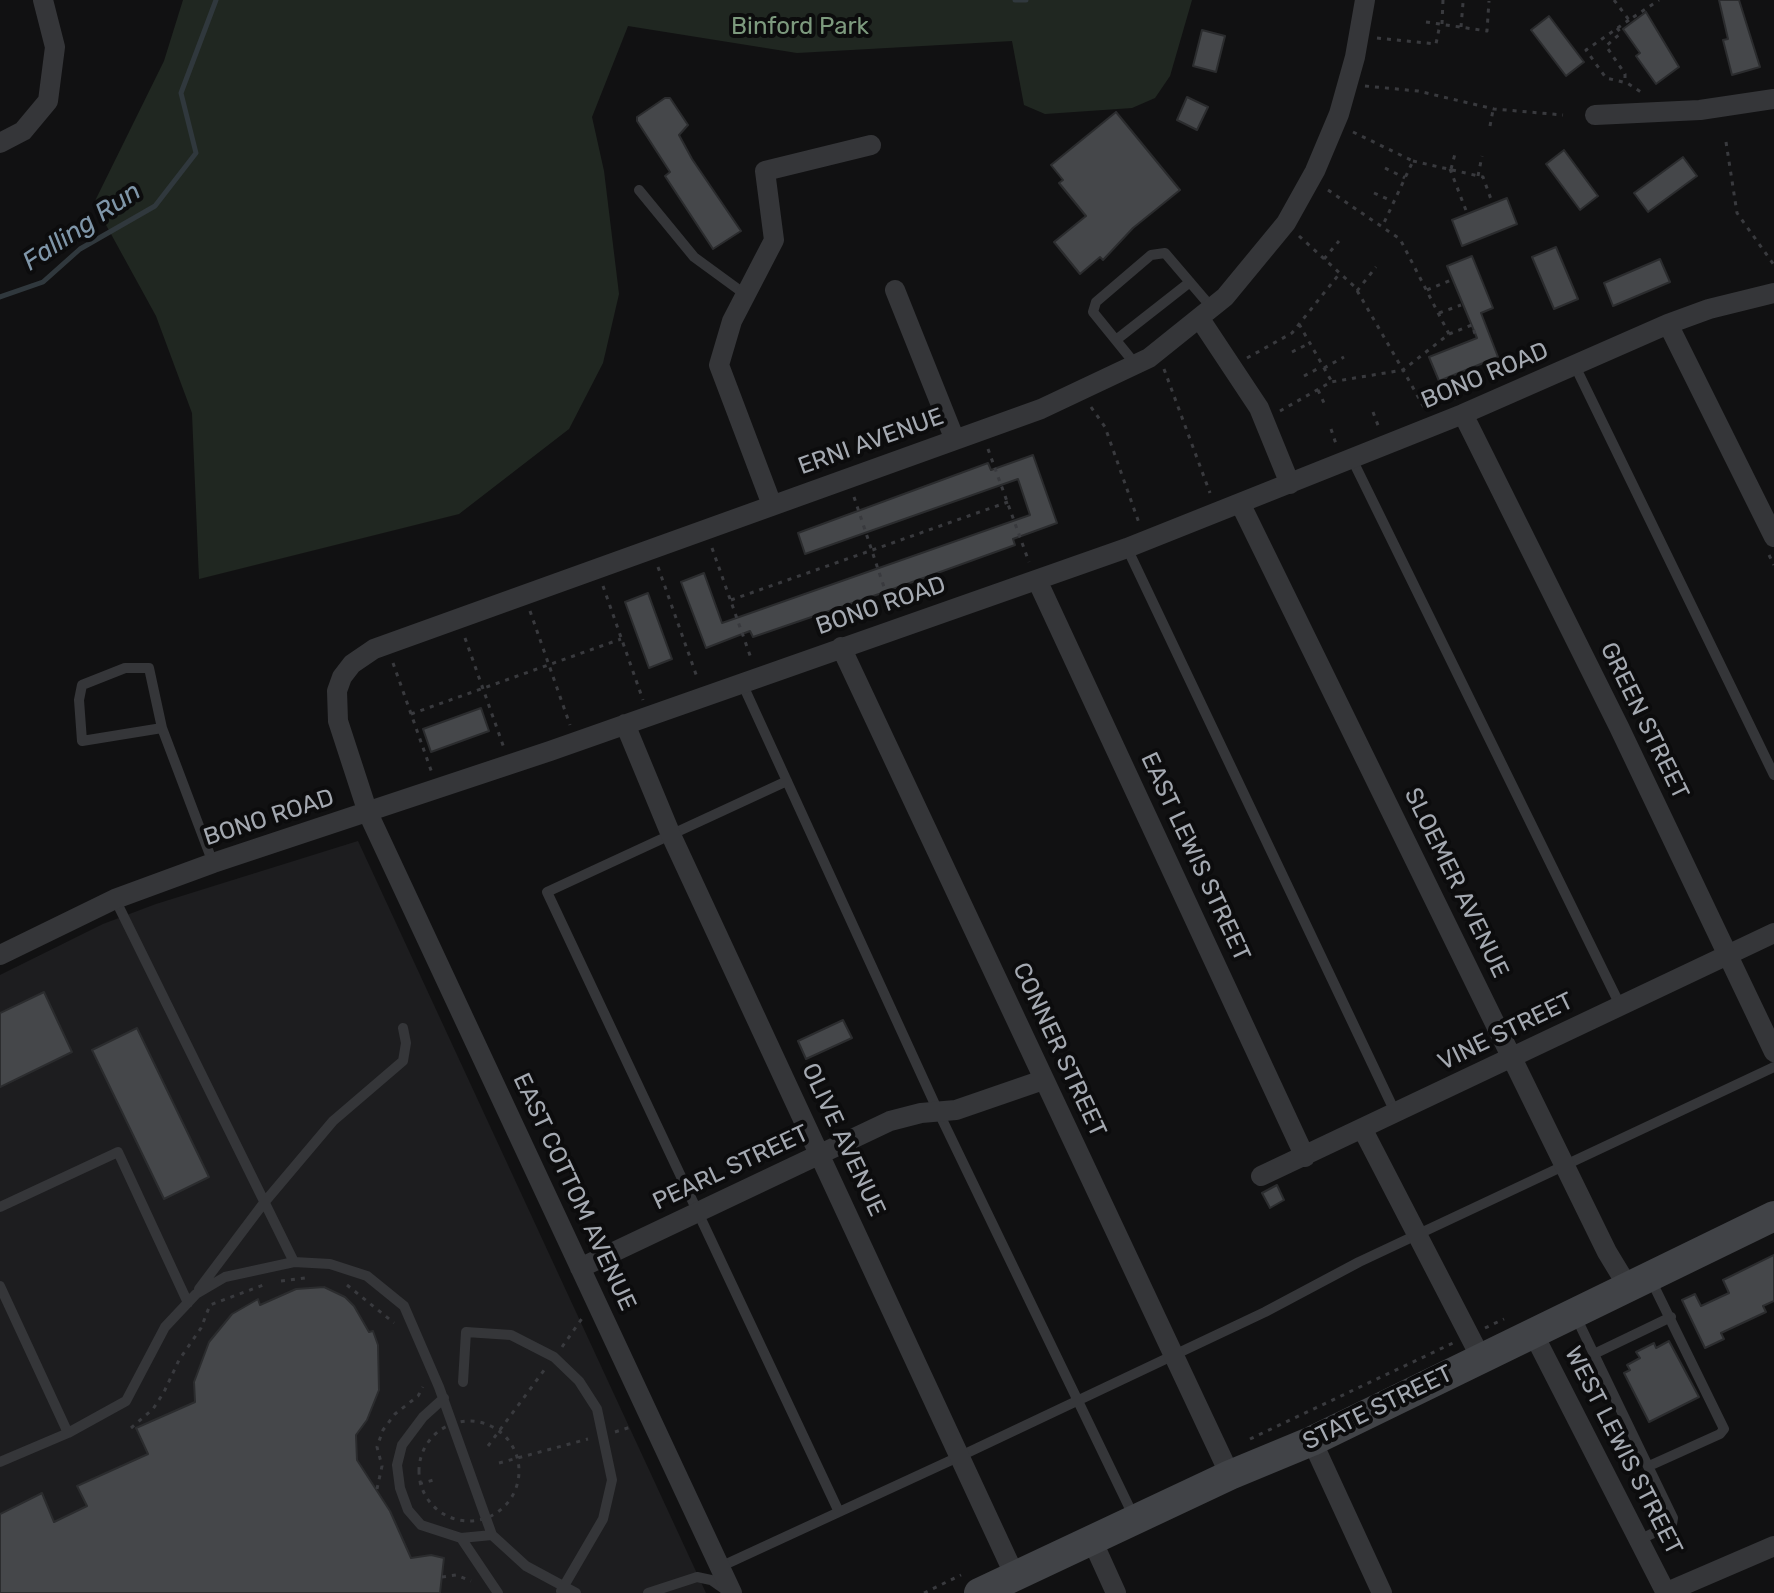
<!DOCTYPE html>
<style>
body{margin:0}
canvas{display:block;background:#111112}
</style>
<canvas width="1774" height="1593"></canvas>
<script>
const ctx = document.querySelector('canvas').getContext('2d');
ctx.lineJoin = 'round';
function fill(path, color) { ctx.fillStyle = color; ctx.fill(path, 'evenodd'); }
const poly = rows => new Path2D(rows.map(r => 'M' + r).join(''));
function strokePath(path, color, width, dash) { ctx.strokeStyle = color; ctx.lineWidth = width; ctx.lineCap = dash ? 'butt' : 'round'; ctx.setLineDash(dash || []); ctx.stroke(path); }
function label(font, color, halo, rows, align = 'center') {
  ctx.font = font + ' Rubik,sans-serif'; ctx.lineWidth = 8; ctx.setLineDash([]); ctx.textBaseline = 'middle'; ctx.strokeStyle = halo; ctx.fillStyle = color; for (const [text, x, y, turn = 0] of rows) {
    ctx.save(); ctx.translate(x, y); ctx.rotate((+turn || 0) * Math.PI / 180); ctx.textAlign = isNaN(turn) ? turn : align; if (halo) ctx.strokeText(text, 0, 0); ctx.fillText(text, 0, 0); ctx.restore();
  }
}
const built = poly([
 [358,841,706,1593,0,1593,0,975,103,924,156,904]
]);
const green = poly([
 [183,0,1192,0,1170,76,1155,98,1132,108,1045,114,1024,105,1012,41,797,53,628,26,592,117,604,171,619,294,603,363,569,429,459,514,199,579,192,413,156,316,94,203,164,61]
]);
const stream = poly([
 [1015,0,1026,0],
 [0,297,43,282,80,249,155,206,196,153,181,93,216,0]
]);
const building = poly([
 [1719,0,1739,0,1760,67,1732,75,1723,40,1728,39,1719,0],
 [1646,12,1679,67,1656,84,1636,56,1640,53,1623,29,1646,12],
 [1549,16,1584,62,1566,76,1531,30,1549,16],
 [1202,30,1225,36,1216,72,1193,66,1202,30],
 [1187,97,1208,107,1197,130,1177,120,1187,97],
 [665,98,670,98,688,125,679,135,692,159,741,231,713,249,665,176,670,172,637,121,637,117,665,98],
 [1116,112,1180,190,1133,228,1103,260,1100,257,1080,274,1054,242,1086,216,1059,183,1063,180,1051,165,1116,112],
 [1564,150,1598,196,1580,210,1546,164,1564,150],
 [1683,157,1697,176,1648,212,1634,193,1683,157],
 [1507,198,1517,224,1462,246,1452,220,1507,198],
 [1556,247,1578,299,1554,309,1532,257,1556,247],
 [1472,256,1493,308,1481,313,1498,357,1439,381,1429,357,1477,338,1447,266,1472,256],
 [1660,259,1670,282,1613,306,1604,283,1660,259],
 [1033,455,1057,523,1013,539,1015,545,879,594,753,637,750,631,706,648,681,582,704,573,722,623,1030,515,1018,479,805,554,798,533,988,463,991,470,1033,455],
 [648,593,672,659,649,668,625,602,648,593],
 [481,708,489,731,431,752,423,729,481,708],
 [44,992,72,1052,0,1087,0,1013,44,992],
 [843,1020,852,1038,806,1059,798,1041,843,1020],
 [137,1028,209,1177,164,1199,92,1050,137,1028],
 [1277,1185,1284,1200,1270,1208,1262,1193,1277,1185],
 [1774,1255,1774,1301,1763,1306,1766,1312,1721,1333,1724,1339,1705,1348,1682,1300,1695,1294,1701,1306,1729,1293,1723,1280,1774,1255],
 [324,1287,345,1297,354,1306,369,1332,373,1331,378,1345,379,1390,367,1420,356,1435,357,1460,390,1511,411,1558,431,1555,444,1558,440,1593,0,1593,0,1514,42,1493,54,1522,87,1506,77,1486,148,1454,136,1428,195,1402,194,1382,209,1342,232,1314,258,1299,260,1305,296,1289,324,1287],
 [1669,1341,1699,1397,1649,1422,1624,1373,1630,1370,1627,1365,1640,1358,1636,1352,1654,1343,1656,1348,1669,1341]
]);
const path = poly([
 [1614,0,1629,20,1659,0],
 [1629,20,1586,50,1606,78,1627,83,1641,92],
 [1426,22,1487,31,1489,1],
 [1442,24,1443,0],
 [1461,27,1463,3],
 [1617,28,1621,33,1606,46,1625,74,1625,83],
 [1377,38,1436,44,1440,24],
 [1365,86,1418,91,1494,109,1563,115],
 [1490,126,1493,110],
 [1353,132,1413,161,1382,227],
 [1726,142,1737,213,1774,265],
 [1413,161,1483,177,1492,202],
 [1385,168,1405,178],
 [1450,169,1467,213],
 [1451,169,1456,150],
 [1478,176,1482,156],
 [1374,193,1392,201],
 [1299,236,1355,287,1403,370,1449,334,1400,239,1325,188],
 [1324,259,1339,241],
 [1427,290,1451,280],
 [1357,291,1376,267],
 [1439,313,1461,305],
 [1299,324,1332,382],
 [1449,334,1472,325,1476,337],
 [1292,352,1310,343],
 [1247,358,1292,333,1340,273],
 [1490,362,1498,378],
 [1324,368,1344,357],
 [1164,369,1210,493],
 [1304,376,1321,367],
 [1448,380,1456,399],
 [1318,390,1324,403],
 [1091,407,1105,427,1139,523],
 [1280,411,1331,382,1403,370,1425,409],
 [1373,412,1379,428],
 [1331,429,1336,444],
 [988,449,1029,562],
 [854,497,892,611],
 [712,548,752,661],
 [1769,555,1774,565],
 [658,567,698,680],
 [603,586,643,700],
 [731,600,1008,502],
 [530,611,570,725],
 [465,638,504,748],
 [393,663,432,773],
 [411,714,621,639],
 [281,1281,305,1278],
 [347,1285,394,1323],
 [1485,1328,1504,1319],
 [562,1347,583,1317],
 '419 1471a50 50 0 1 1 100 0a50 50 0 1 1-100 0Z',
 [131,1428,153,1409,164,1392,179,1360,201,1328,210,1305,266,1284],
 [615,1432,634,1426],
 [1250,1439,1453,1343],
 [488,1446,545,1369],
 [499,1463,588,1439],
 [419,1484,437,1479],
 [377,1489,382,1466,377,1447,383,1430,395,1414,418,1396,423,1387],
 [442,1577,456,1575,471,1581],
 [924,1593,961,1575]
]);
const service = poly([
 [639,190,694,257,746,295],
 [1116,340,1190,282],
 [1136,365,1093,312,1096,302,1151,255,1165,253,1212,308],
 [1575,366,1774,775],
 [1352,459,1620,1005],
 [1127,548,1396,1114],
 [742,683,938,1111,1134,1517],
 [162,728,82,741,79,700,82,685,125,668,149,668,162,728,213,863],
 [787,781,547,892,839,1512],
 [115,899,294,1262,330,1264,367,1276,404,1306,439,1387,492,1535,526,1566,576,1593],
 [0,1207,118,1152,188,1303],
 [0,1286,68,1433,126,1401,165,1327,196,1294,225,1277,294,1262],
 [199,1289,263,1204,333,1121,403,1061,406,1043,403,1028],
 [1576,1317,1673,1518,1672,1524,1639,1540],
 [1594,1354,1671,1317],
 [463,1382,466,1332,511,1335,554,1357,579,1381,597,1409,612,1480,603,1519,561,1591],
 [444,1398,423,1417,402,1445,397,1465,400,1488,408,1510,421,1525,461,1538,492,1535],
 [0,1462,68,1433],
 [1649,1466,1720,1434,1724,1429,1651,1280],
 [461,1538,498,1593],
 [722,1566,969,1452,1265,1312,1359,1262,1774,1067],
 [648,1593,697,1577,711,1580,727,1591]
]);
const minor = poly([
 [1595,115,1700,110,1774,99],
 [0,143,23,131,48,101,55,47,43,0],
 [895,290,955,440],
 [1200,319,1259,408,1290,484],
 [1668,324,1774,537],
 [1463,414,1619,727,1774,1052],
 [1240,503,1607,1252,1627,1285],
 [772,505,719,365,732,321,774,240,765,171,871,145],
 [1037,580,1305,1157],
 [841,647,1230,1475],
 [625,724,671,835,1015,1576],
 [0,955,115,899,213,863,550,751,1127,548,1463,414,1668,324,1709,309,1774,293],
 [1363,1130,1481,1358],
 [1261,1176,1774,933],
 [580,1268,890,1121,921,1113,956,1110,1043,1080],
 [1533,1333,1666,1593],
 [1312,1441,1382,1593],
 [1092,1540,1116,1593],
 [732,1593,368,813,338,721,337,691,342,677,352,664,374,649,1041,409,1149,358,1225,297,1286,223,1315,171,1339,114,1355,57,1365,0],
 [1665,1593,1774,1546]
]);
const secondary = poly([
 [979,1593,1230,1475,1312,1441,1774,1216]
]);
const parkNames = [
 ["Binford Park",800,27]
];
const streetNames = [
 ["BONO ROAD",1485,376,-23],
 ["ERNI AVENUE",871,442,-20],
 ["BONO ROAD",881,606,-19],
 ["GREEN STREET",1644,721,64],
 ["BONO ROAD",269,818,-18],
 ["EAST LEWIS STREET",1195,857,65],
 ["SLOEMER AVENUE",1456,883,64],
 ["VINE STREET",1506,1032,-26],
 ["CONNER STREET",1059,1050,65],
 ["OLIVE AVENUE",843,1140,65],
 ["PEARL STREET",731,1168,-25],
 ["EAST COTTOM AVENUE",574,1192,65],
 ["STATE STREET",1378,1408,-26],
 ["WEST LEWIS STREET",1623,1451,63]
];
const waterNames = [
 ["Falling Run",82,227,-34]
];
fill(built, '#1d1d1f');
fill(green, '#202721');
strokePath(stream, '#30383d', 5);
fill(building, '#45474a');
strokePath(building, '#2b2c2e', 2);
strokePath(path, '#393a3e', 3, [4, 6]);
strokePath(service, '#353639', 10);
strokePath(minor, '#353639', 20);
strokePath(secondary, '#414347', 30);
label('24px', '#7d9a7e', '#0c0c0d', parkNames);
label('24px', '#a4a9b1', '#0c0c0d', streetNames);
label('italic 26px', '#7f96a9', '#0c0c0d', waterNames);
</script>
